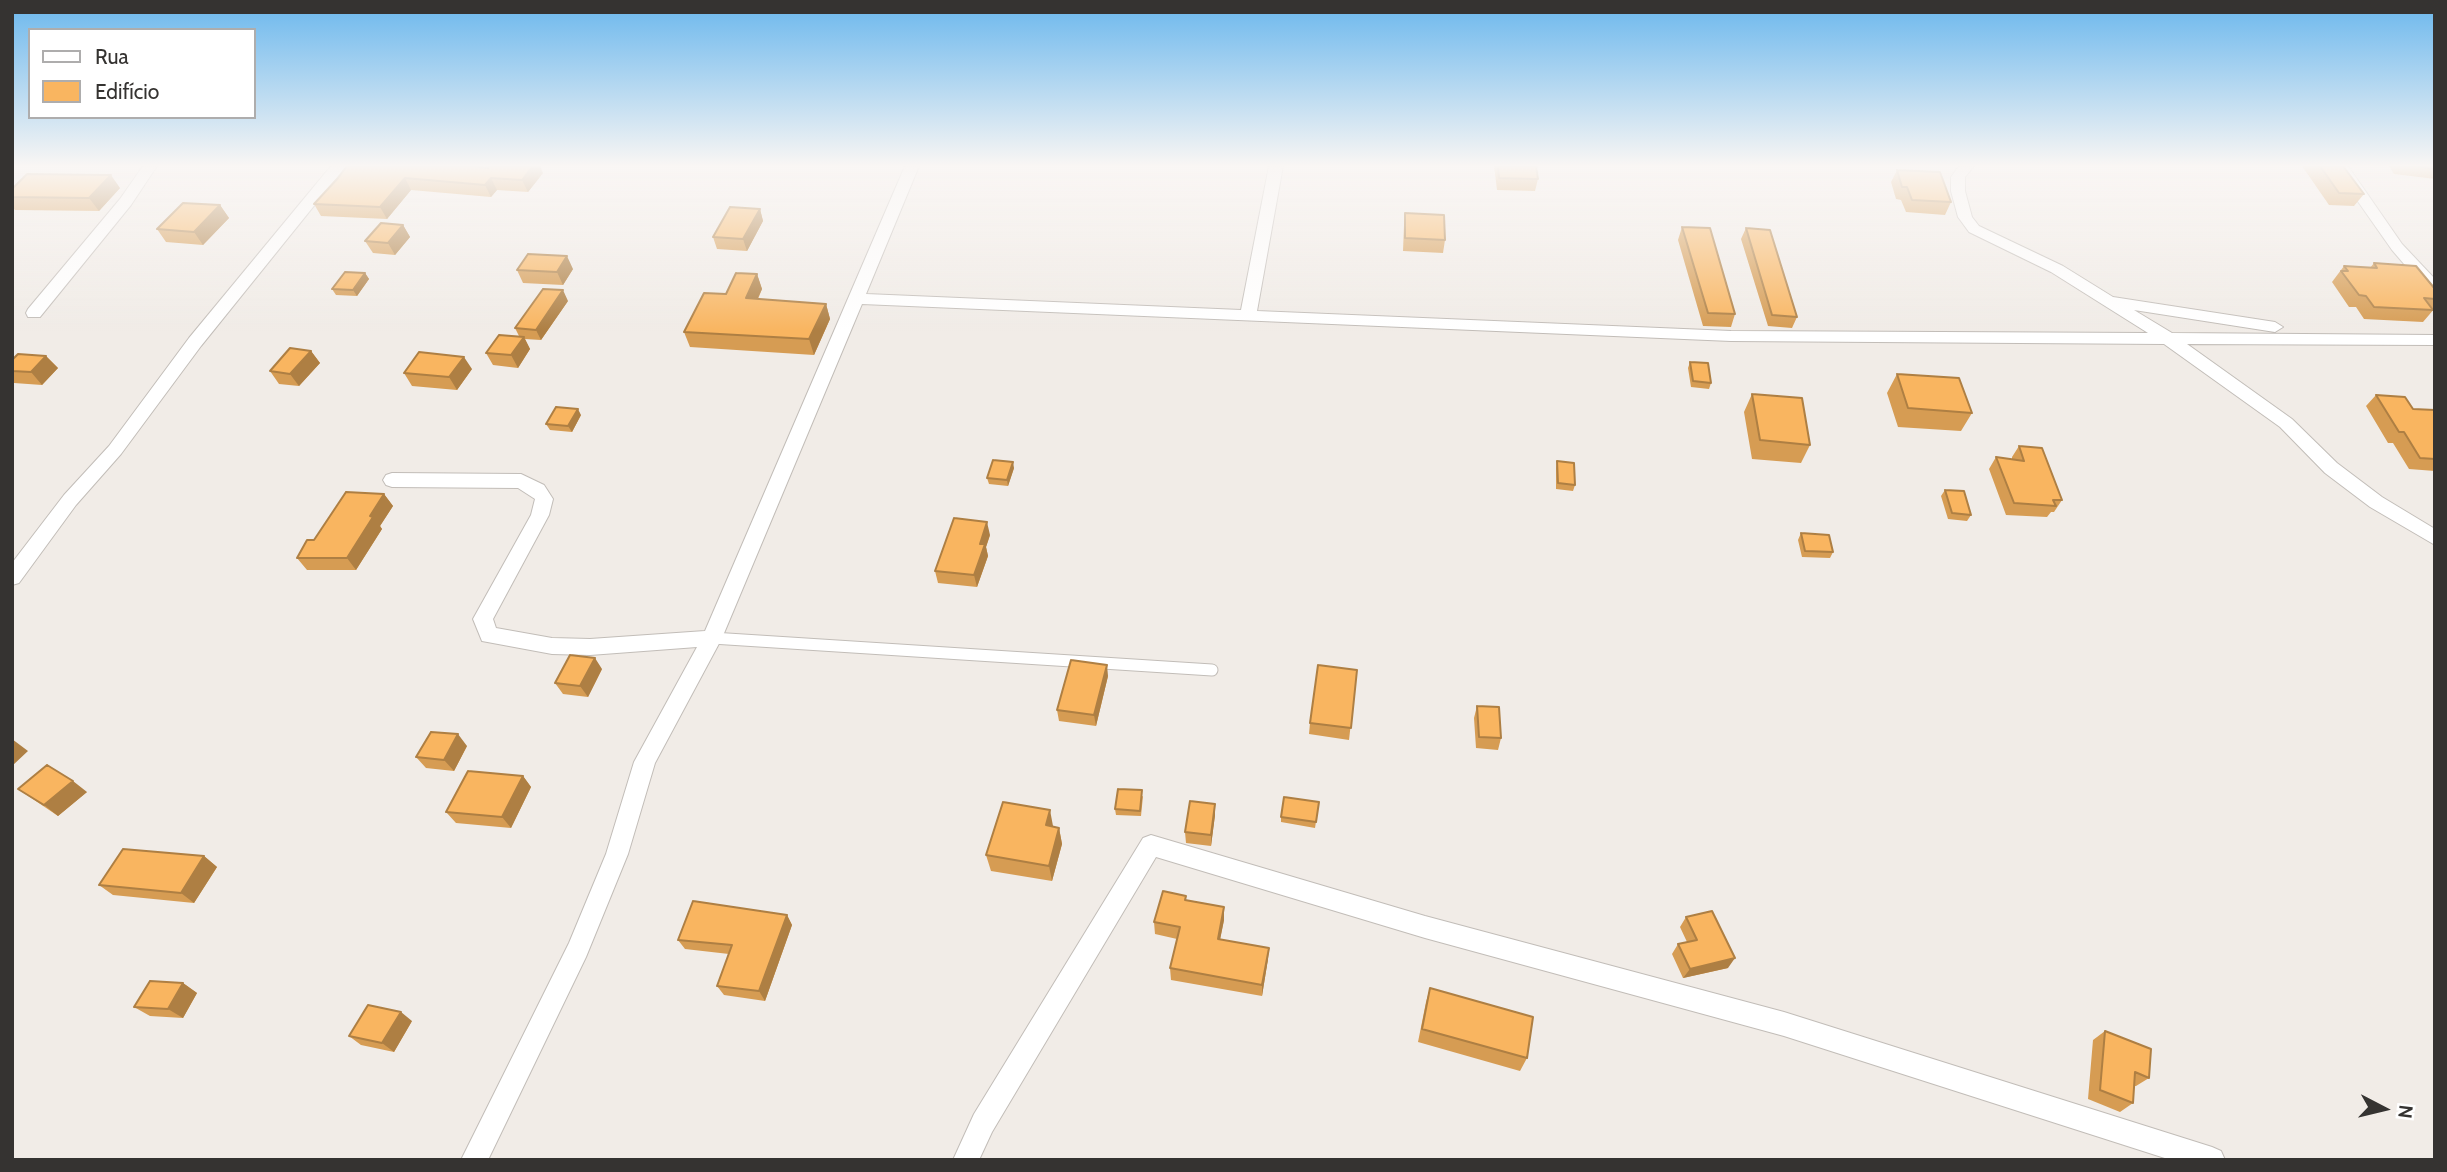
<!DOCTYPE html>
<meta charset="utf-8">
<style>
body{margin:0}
#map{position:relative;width:2447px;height:1172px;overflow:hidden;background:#f1ece7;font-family:Cabin,sans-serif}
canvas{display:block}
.frame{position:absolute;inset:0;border:14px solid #353331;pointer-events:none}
.legend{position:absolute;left:28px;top:28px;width:228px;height:91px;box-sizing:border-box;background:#fff;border:2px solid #aeadad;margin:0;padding:9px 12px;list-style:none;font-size:21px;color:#353331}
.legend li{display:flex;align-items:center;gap:14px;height:35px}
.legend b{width:35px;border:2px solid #aeadad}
.north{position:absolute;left:2349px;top:1074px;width:70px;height:70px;-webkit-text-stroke:5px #fff;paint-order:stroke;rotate:97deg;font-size:19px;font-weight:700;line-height:28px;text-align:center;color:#353331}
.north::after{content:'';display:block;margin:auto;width:24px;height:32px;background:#353331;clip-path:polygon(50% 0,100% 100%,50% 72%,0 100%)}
</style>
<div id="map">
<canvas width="2447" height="1172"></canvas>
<div class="frame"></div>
<ul class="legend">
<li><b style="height:9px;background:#fff"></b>Rua</li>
<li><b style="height:19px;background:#f9b560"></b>Edifício</li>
</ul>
<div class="north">N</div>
</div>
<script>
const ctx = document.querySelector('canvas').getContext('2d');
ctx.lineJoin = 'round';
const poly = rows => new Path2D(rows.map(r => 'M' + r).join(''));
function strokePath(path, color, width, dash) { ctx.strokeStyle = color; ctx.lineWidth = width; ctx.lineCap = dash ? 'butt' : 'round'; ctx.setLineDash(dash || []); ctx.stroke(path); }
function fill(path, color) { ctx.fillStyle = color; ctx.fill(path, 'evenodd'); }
const lane = poly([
 [712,638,1212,670]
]);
const street = poly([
 [143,166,157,166,131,205,40,317,28,317,26,313,28,309,120,199,143,166],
 [331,166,346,166,201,346,121,454,76,505,19,583,12,585,12,563,64,495,109,446,189,338,331,166],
 [905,166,919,166,866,294,1241,310,1269,166,1283,166,1257,311,1731,331,2148,333,2051,272,1969,232,1958,217,1951,191,1951,177,1959,166,1974,166,1965,177,1965,191,1972,217,1979,226,2063,266,2113,297,2275,322,2283,327,2275,332,2134,310,2172,333,2435,335,2435,345,2187,344,2292,419,2337,463,2382,497,2435,529,2435,545,2370,507,2325,473,2280,427,2164,344,1731,341,862,304,722,638,655,763,628,854,586,957,488,1160,461,1160,569,943,606,854,634,762,697,647,590,655,552,654,482,641,473,619,531,515,535,499,518,488,392,487,386,485,383,480,386,475,392,473,521,474,544,485,553,499,549,515,493,619,496,628,552,638,590,639,705,631,905,166],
 [2333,166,2348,166,2402,244,2435,279,2435,294,2429,293,2392,250,2333,166],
 [1151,835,1425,916,1784,1012,2212,1147,2221,1151,2225,1160,2171,1160,1784,1036,1425,938,1156,857,992,1132,979,1160,953,1160,974,1114,1143,838,1151,835]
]);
const wall = poly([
 [1494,166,1536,166,1538,179,1535,191,1497,190],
 [2302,166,2343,166,2364,194,2354,206,2329,205],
 [2389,166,2435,166,2435,179,2394,174],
 [1897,170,1951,202,1945,215,1906,212,1901,200,1896,199,1891,182],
 [543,173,528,192,497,190,491,197,411,190,387,219,321,216,314,204,338,178],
 [120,188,99,211,15,210,12,207,12,189],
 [220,205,229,218,203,245,166,242,157,229],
 [760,209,763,221,747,251,717,249,713,237],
 [1405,213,1445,240,1443,253,1403,251,1404,225],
 [403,225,410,237,395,255,373,253,365,241],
 [1682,227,1735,314,1731,327,1703,326,1678,240],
 [1746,228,1797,317,1792,328,1768,326,1741,239],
 [2374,263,2435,289,2435,308,2423,322,2364,319,2356,307,2349,307,2332,282,2344,266,2370,268],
 [573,269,563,285,523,283,517,270],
 [365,273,369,279,357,296,336,295,332,289],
 [757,274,762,289,758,299,826,304,830,319,814,355,690,347,684,332,726,294],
 [568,301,541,340,525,339,530,349,518,368,493,365,486,353,519,336,515,328],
 [311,351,320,363,299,386,279,384,270,371],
 [46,356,58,368,42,385,14,383,12,381,12,360],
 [1690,362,1711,383,1709,389,1691,387,1688,368],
 [472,369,457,390,412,386,404,373],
 [1897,374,1972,413,1961,431,1898,427,1887,393],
 [1752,394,1810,445,1801,463,1752,459,1744,412],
 [2376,395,2413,409,2435,410,2435,471,2409,469,2393,443,2388,443,2366,406],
 [581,415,572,432,550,430,546,424],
 [2019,446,2062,500,2054,512,2051,512,2047,517,2006,515,1989,469,1996,457,2012,459,2012,457],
 [1557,461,1575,485,1573,491,1556,489,1556,468],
 [1014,468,1008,486,989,484,987,478],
 [1945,490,1971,515,1967,521,1948,519,1941,496],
 [384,494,393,506,380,526,382,529,356,570,307,570,297,558,314,540],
 [1801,533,1833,552,1830,558,1802,557,1798,540],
 [990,535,986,547,988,556,977,587,938,583,935,571],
 [602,669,588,697,563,694,555,683],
 [1357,670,1349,740,1309,734,1310,723],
 [1108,676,1096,726,1059,721,1057,710],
 [1477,706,1501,738,1498,750,1476,748,1474,718],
 [467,746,454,771,426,768,416,757],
 [523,776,531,787,511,828,456,823,446,812],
 [18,789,87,792,58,816],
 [1143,796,1141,816,1116,815,1115,809],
 [1319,802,1315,828,1281,822,1281,817],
 [1215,804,1215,815,1211,846,1186,843,1185,832],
 [1053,827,1059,828,1062,844,1052,881,991,871,986,855],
 [204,856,217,867,194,903,113,895,99,885],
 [1186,900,1224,920,1220,939,1268,959,1262,996,1171,980,1170,968,1177,939,1155,934,1154,922],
 [787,915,792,925,765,1001,724,995,717,986,729,954,685,949,678,940],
 [1686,917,1728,968,1683,978,1672,954,1678,944,1687,942,1680,927],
 [183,983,197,993,183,1018,150,1016,134,1007],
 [1430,988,1527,1058,1520,1071,1418,1042,1426,1002],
 [412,1021,394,1052,361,1045,349,1036],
 [2105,1031,2149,1078,2136,1086,2134,1086,2133,1103,2120,1112,2088,1099,2093,1040]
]);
const shadedWall = poly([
 [533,166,540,166,543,173,528,192,522,180],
 [111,175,120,188,99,211,89,198],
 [405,178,411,190,387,219,380,207],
 [491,178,497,190,491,197,485,185],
 [220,205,229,218,203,245,194,232],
 [760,209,763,221,747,251,743,239],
 [403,225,410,237,395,255,388,243],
 [567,256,573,269,563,285,557,272],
 [365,273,369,279,357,296,353,290],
 [757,274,762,289,751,313,746,298],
 [563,290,568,301,541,340,536,330],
 [826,304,830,319,814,355,809,339],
 [524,337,530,349,518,368,511,355],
 [311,351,320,363,299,386,290,374],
 [46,356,58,368,42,385,31,372],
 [464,357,472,369,457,390,449,377],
 [578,409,581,415,572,432,568,426],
 [1013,462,1014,468,1008,486,1007,480],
 [384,494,393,506,380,526,382,529,356,570,347,558,370,516],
 [987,522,990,535,986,547,988,556,977,587,974,575,980,544],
 [595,658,602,669,588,697,580,686],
 [1107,665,1108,676,1096,726,1094,715],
 [458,734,467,746,454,771,444,760],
 [12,739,28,751,12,766],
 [523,776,531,787,511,828,502,817],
 [73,781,87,792,58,816,44,805],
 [1215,804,1215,815,1211,846,1211,835],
 [1050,810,1053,826,1049,841,1046,825],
 [1059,828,1062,844,1052,881,1049,866],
 [204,856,217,867,194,903,181,893],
 [1224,907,1224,920,1218,950,1218,939],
 [787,915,792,925,765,1001,759,991],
 [1269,948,1268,959,1262,996,1262,985],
 [1735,958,1728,968,1683,978,1690,969],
 [183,983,197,993,183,1018,168,1009],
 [401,1012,412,1021,394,1052,382,1043]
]);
const building = poly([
 [347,166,472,166,488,168,489,166,533,166,522,180,491,178,485,185,405,178,380,207,314,204,338,178,347,166],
 [1498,166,1536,166,1538,179,1499,178,1498,166],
 [2320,166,2343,166,2364,194,2339,193,2320,166],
 [2415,166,2435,166,2435,169,2415,166],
 [1897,170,1940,172,1951,202,1912,200,1907,187,1902,187,1897,170],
 [27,174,111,175,89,198,12,197,12,189,27,174],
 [183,203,220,205,194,232,157,229,183,203],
 [730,207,760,209,743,239,713,237,730,207],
 [1405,213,1444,215,1445,240,1405,238,1405,213],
 [381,223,403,225,388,243,365,241,381,223],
 [1682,227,1710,228,1735,314,1708,313,1682,227],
 [1746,228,1770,230,1797,317,1772,315,1746,228],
 [528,254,567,256,557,272,517,270,528,254],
 [2374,263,2416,266,2435,289,2435,299,2424,298,2433,310,2374,307,2366,296,2359,295,2341,271,2348,271,2344,266,2377,268,2374,263],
 [345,272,365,273,353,290,332,289,345,272],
 [736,273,757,274,746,298,826,304,809,339,684,332,704,293,726,294,736,273],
 [543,289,563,290,536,330,515,328,543,289],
 [499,335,524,337,511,355,486,353,499,335],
 [290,348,311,351,290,374,270,371,290,348],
 [419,352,464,357,449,377,404,373,419,352],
 [18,354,46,356,31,372,12,371,12,360,18,354],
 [1690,362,1708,363,1711,383,1693,381,1690,362],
 [1897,374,1959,378,1972,413,1908,408,1897,374],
 [1752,394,1802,398,1810,445,1760,440,1752,394],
 [2376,395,2405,397,2413,409,2435,410,2435,459,2420,458,2404,432,2399,432,2376,395],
 [556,407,578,409,568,426,546,424,556,407],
 [2019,446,2042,448,2062,500,2053,500,2056,506,2014,503,1996,457,2024,461,2019,446],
 [993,460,1013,462,1007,480,987,478,993,460],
 [1557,461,1574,463,1575,485,1558,483,1557,461],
 [1945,490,1964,491,1971,515,1952,513,1945,490],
 [346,492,384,494,370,516,373,517,347,558,297,558,307,540,314,540,346,492],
 [954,518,987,522,980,544,985,544,974,575,935,571,954,518],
 [1801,533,1829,535,1833,552,1805,551,1801,533],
 [570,655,595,658,580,686,555,683,570,655],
 [1071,660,1107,665,1094,715,1057,710,1071,660],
 [1318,665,1357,670,1351,728,1310,723,1318,665],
 [1477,706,1499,707,1501,738,1479,737,1477,706],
 [431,732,458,734,444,760,416,757,431,732],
 [47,765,73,781,44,805,18,789,47,765],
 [468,771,523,776,502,817,446,812,468,771],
 [1118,789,1142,790,1140,811,1115,809,1118,789],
 [1284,797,1319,802,1316,822,1281,817,1284,797],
 [1190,801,1215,804,1211,835,1185,832,1190,801],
 [1003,802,1050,810,1046,825,1059,828,1049,866,986,855,1003,802],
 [123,849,204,856,181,893,99,885,123,849],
 [1163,891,1186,896,1185,900,1224,907,1218,939,1269,948,1262,985,1170,968,1180,927,1154,922,1163,891],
 [693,901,787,915,759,991,717,986,732,945,678,940,693,901],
 [1712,911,1735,958,1690,969,1678,944,1697,940,1686,917,1712,911],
 [150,981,183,983,168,1009,134,1007,150,981],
 [1430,988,1533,1017,1527,1058,1422,1029,1430,988],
 [368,1005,401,1012,382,1043,349,1036,368,1005],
 [2105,1031,2151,1049,2149,1078,2135,1072,2133,1103,2100,1090,2105,1031]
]);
strokePath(lane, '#c2bdb8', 13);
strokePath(street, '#c2bdb8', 2);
strokePath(lane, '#fff', 11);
fill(street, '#fff');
fill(wall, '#d69c53');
fill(shadedWall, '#ae7f43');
fill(building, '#f9b560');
strokePath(building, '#ae7f43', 2);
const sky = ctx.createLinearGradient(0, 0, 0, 331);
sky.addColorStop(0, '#6ab7ed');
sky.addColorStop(0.5, '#f9f6f4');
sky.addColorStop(1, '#f9f6f400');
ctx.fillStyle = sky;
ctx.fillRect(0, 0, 2447, 331);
</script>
